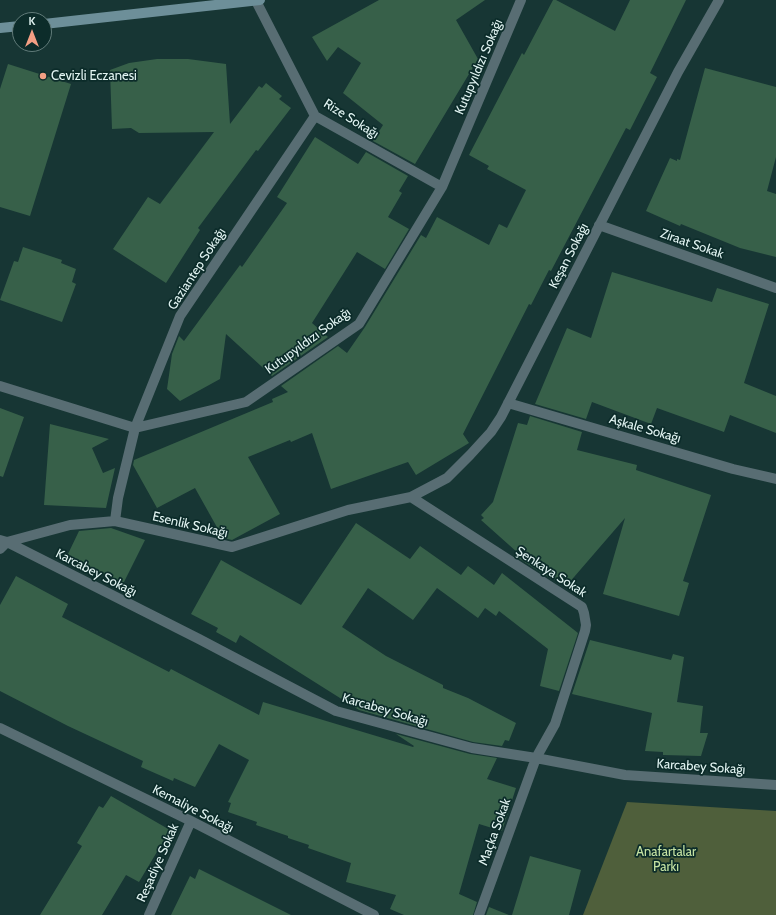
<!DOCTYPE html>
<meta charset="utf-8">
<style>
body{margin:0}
#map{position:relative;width:776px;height:915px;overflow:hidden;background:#173634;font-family:Cabin,sans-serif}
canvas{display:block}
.north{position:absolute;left:12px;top:12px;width:40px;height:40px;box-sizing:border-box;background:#0c2c2a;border:1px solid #627c7a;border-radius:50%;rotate:0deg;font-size:11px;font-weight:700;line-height:16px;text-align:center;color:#e2f4f2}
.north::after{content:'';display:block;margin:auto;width:14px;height:18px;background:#f39f84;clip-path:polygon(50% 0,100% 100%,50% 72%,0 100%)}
</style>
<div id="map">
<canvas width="776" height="915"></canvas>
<div class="north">K</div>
</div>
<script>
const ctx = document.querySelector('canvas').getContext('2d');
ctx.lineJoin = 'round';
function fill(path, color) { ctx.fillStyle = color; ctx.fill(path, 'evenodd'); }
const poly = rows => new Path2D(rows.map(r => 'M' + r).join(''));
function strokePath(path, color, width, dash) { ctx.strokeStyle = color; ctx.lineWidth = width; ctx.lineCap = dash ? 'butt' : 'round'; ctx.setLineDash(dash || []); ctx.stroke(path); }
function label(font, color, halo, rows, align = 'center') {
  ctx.font = font + ' Cabin,sans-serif'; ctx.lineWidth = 3.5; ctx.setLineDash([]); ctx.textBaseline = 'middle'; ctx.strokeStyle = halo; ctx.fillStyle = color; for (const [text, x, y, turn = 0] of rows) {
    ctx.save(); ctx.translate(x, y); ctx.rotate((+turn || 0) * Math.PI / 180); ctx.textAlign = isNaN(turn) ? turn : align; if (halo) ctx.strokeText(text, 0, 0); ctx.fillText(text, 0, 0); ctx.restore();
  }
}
const green = poly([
 [627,802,776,811,776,915,583,915]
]);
const building = poly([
 [379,0,485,0,456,20,478,59,415,164,373,141,383,125,343,93,361,63,338,47,327,61,312,37],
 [553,0,556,0,615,31,630,0,686,0,650,73,657,77,630,130,626,128,551,271,549,270,531,305,529,304,463,434,469,443,416,475,408,462,331,489,312,433,291,442,290,440,248,457,280,514,232,540,223,538,195,488,157,508,133,465,134,460,273,402,272,399,288,392,281,386,338,346,347,353,365,327,421,235,426,238,437,217,489,245,499,224,507,228,526,190,487,169,489,166,469,155,522,53,524,55],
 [157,59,188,59,226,64,230,124,259,86,262,88,266,83,282,96,279,99,291,108,258,151,256,150,198,228,200,230,166,283,113,249,148,197,160,204,214,132,139,133,131,128,112,129,110,70,129,63],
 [8,64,71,84,30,216,0,207,0,89],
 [705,68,776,87,776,157,767,191,776,194,776,257,740,248,681,224,680,226,646,211,670,158,677,161,677,159,680,160],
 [315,137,358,164,366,152,408,176,399,191,402,193,388,217,409,229,385,269,357,252,312,323,328,337,272,376,226,334,220,379,180,401,167,389,172,354,179,336,184,341,240,265,242,267,287,203,277,197],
 [23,247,62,260,61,263,76,269,72,282,76,284,62,322,0,300,14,261,18,262],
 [612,272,712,302,717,288,769,304,744,383,776,396,776,433,730,415,724,432,657,408,651,424,592,402,586,419,535,404,567,328,591,338],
 [0,408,24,417,3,477,0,476],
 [530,416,582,432,577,450,637,465,636,470,711,495,683,581,689,583,679,616,603,594,625,518,568,584,550,578,515,556,518,553,481,520,484,518,481,515,493,502,518,423,527,425],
 [50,424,109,439,92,448,103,473,115,468,106,508,44,505],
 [356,523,410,559,420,546,461,575,468,566,494,585,502,573,578,633,559,691,540,686,548,649,499,611,496,616,485,608,478,618,437,588,413,620,368,588,342,627,386,656,443,685,443,688,468,698,516,723,509,741,505,740,502,746,473,742,359,710,240,635,236,643,216,632,218,628,191,614,221,560,301,605],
 [111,528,145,540,123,584,67,556,79,531],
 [16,576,68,604,62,617,169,672,171,669,259,715,263,702,413,747,414,746,396,734,470,754,497,758,487,779,516,788,502,831,479,824,459,894,477,902,473,915,404,915,390,909,396,895,346,882,351,863,308,848,309,845,288,838,288,836,256,825,257,822,228,812,231,803,228,802,249,760,219,744,195,787,174,778,173,781,141,767,143,761,68,726,0,691,0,605],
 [590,640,671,660,673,654,684,657,677,702,703,706,700,733,708,733,701,756,663,755,663,752,645,751,652,713,572,694],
 [111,796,170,830,139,882,126,875,102,915,40,915,82,846,77,843,99,806,103,808],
 [530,856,581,870,569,915,512,915],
 [199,869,291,915,171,915,190,876,195,879],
 [489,907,509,915,486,915]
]);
const street = poly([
 [256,1,315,116,442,187],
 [599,225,776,288],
 [0,386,135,428,246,402,359,324,442,187,521,0],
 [508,403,733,469,776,479],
 [411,497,582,607,584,613,586,625,585,631,555,724,536,758,479,915],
 [115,521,118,498,135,428,180,316,315,116],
 [0,540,7,542,199,639,336,711,472,748,536,758,625,775,776,785],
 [0,549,7,542,70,525,115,521,232,547,348,510,411,497,447,478,470,455,491,432,501,417,678,72,719,0],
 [0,728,191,821,374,915],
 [149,915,191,821]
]);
const secondary = poly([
 [44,24,260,0],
 [0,28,20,26]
]);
const markers = [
 [43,76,4,"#f39f84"]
];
const streetNames = [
 ["Kutupyıldızı Sokağı",479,67,-67],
 ["Rize Sokağı",351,119,32],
 ["Ziraat Sokak",692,244,19],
 ["Keşan Sokağı",569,256,-63],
 ["Gaziantep Sokağı",197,269,-57],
 ["Kutupyıldızı Sokağı",308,341,-36],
 ["Aşkale Sokağı",645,429,16],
 ["Esenlik Sokağı",190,525,13],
 ["Şenkaya Sokak",551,572,33],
 ["Karcabey Sokağı",96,573,27],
 ["Karcabey Sokağı",385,710,16],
 ["Karcabey Sokağı",701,767,4],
 ["Kemaliye Sokağı",193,809,27],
 ["Maçka Sokak",495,832,-70],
 ["Reşadiye Sokak",158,863,-66]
];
const poiNames = [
 ["Cevizli Eczanesi",51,76]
];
const parkNames = [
 ["Anafartalar",666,852],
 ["Parkı",666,867]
];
fill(green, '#4f5f3b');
fill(building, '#376049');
strokePath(street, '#586d73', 10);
strokePath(secondary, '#6d8f99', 10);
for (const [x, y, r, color] of markers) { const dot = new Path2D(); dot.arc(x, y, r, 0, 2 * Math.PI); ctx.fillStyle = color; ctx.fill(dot); strokePath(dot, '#0c2c2a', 1.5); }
label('13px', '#e2f4f2', '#0c2c2a', streetNames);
label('13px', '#e2f4f2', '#0c2c2a', poiNames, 'left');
label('13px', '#c6e3a3', '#0c2c2a', parkNames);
</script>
